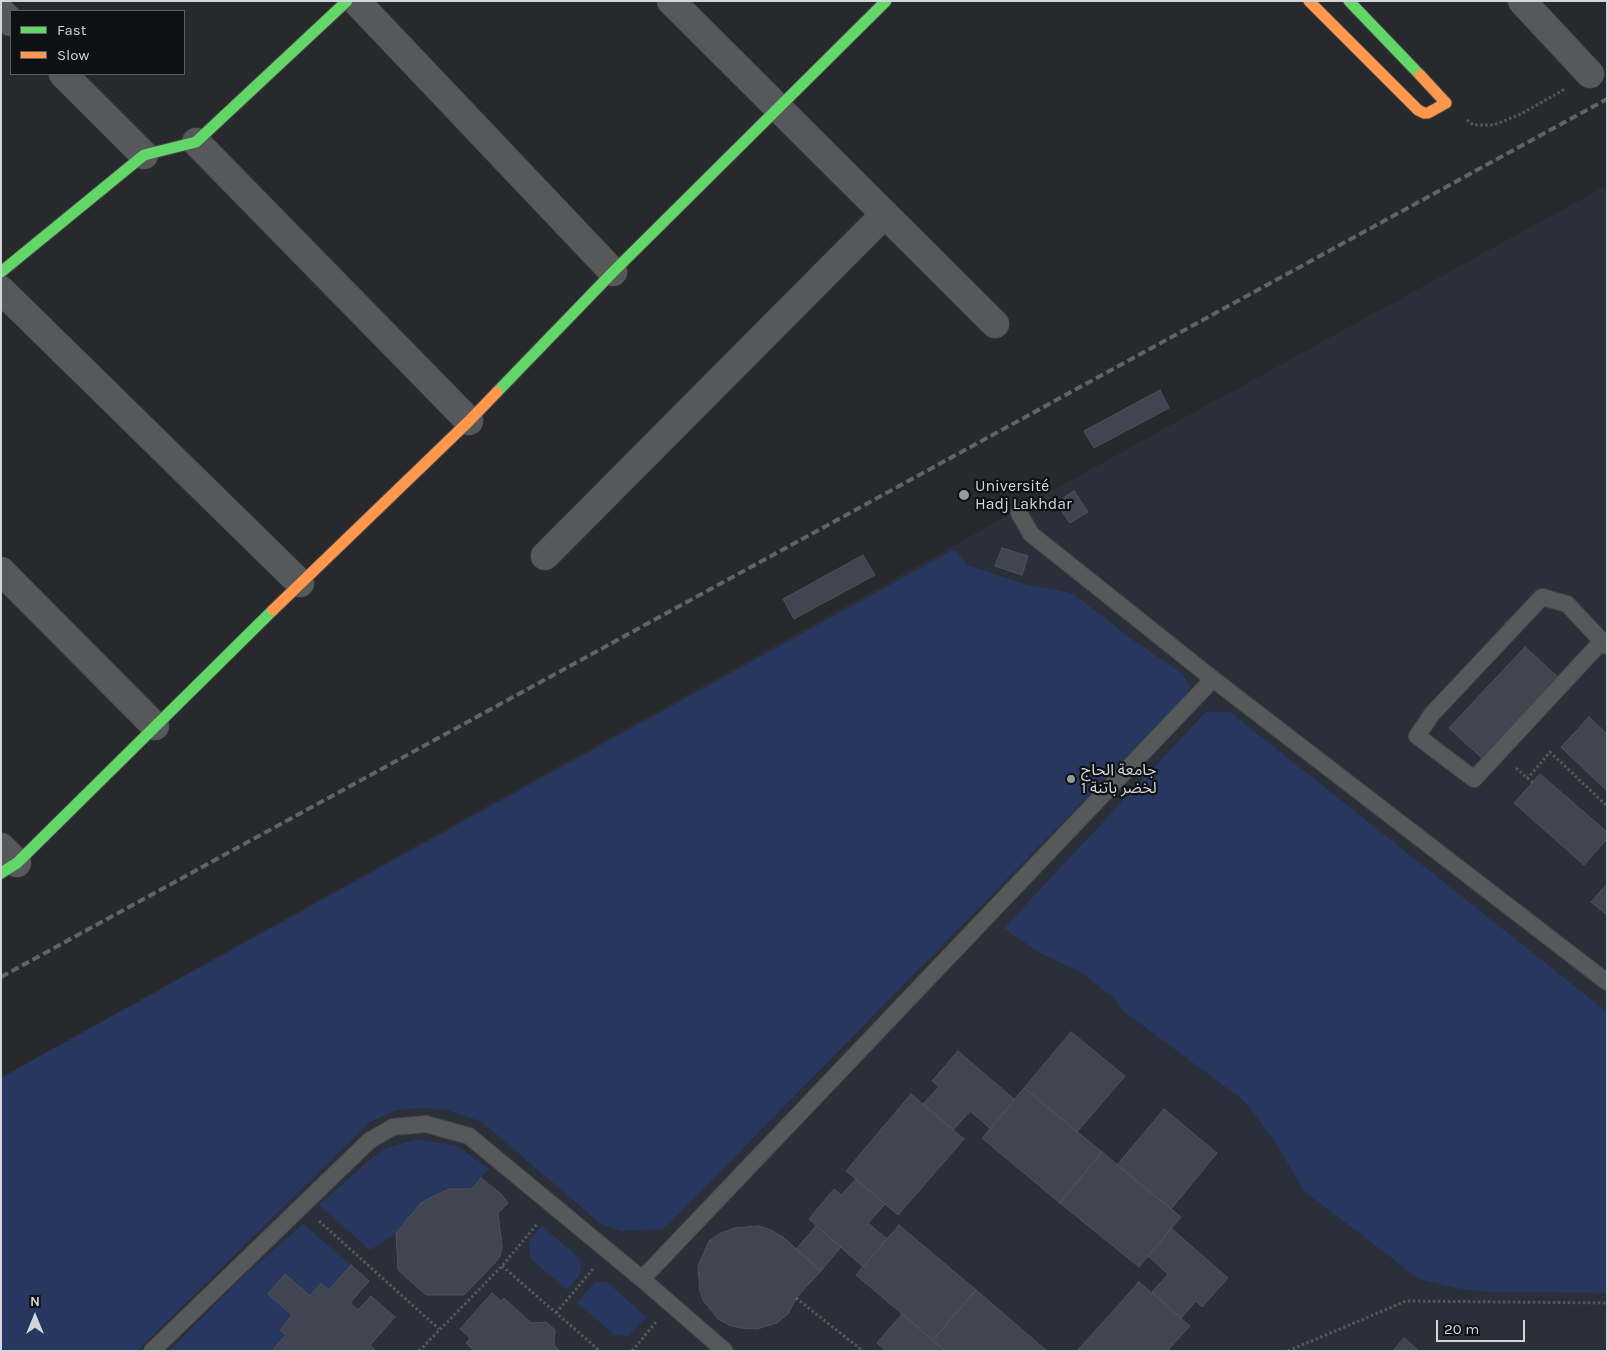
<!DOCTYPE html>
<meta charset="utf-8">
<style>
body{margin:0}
#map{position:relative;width:1608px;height:1352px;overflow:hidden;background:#27292c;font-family:Karla,sans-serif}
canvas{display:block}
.frame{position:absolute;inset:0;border:2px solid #d3d5da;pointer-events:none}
.legend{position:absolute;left:10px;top:10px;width:175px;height:65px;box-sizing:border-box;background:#0f1013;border:1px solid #5d5f63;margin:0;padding:6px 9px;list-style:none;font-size:15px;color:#d3d5da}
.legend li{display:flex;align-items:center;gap:10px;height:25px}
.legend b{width:25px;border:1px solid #5d5f63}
.north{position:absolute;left:10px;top:1292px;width:50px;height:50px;-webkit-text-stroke:4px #0f1013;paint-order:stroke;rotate:0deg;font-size:14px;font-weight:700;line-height:20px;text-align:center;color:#d3d5da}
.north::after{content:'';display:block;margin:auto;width:18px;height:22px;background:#d3d5da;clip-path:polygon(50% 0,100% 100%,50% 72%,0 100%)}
.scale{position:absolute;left:1436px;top:1320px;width:89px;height:22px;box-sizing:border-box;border:2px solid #d3d5da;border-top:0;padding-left:6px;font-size:15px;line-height:18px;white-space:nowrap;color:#d3d5da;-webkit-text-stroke:4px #0f1013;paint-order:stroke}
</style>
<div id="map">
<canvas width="1608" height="1352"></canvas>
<div class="frame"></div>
<ul class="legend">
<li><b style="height:6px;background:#63d668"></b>Fast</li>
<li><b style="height:6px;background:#ff974d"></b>Slow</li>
</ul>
<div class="north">N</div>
<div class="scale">20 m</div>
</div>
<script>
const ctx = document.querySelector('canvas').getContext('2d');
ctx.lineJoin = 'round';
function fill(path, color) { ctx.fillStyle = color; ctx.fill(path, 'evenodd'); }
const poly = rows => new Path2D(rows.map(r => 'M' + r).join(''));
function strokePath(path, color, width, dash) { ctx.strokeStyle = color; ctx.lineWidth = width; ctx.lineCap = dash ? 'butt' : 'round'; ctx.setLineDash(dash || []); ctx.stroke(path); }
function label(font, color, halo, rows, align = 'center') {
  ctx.font = font + ' Karla,"Noto Sans Arabic",sans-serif'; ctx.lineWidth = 4.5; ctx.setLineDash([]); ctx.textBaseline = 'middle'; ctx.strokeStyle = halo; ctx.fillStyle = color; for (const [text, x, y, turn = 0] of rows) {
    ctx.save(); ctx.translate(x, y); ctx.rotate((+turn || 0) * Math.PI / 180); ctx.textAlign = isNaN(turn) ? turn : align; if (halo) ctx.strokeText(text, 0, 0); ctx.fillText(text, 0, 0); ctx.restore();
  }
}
const built = poly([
 [1607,185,1607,1351,1,1351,1,1077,1071,480]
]);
const green = poly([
 [955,549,967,565,1027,585,1059,590,1073,594,1109,621,1127,636,1183,674,1190,687,1185,697,681,1212,662,1229,622,1231,601,1224,482,1122,447,1110,423,1108,396,1110,370,1122,137,1351,1,1351,1,1078],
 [1206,712,1230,712,1607,1012,1607,1293,1488,1292,1455,1288,1419,1279,1303,1190,1275,1141,1243,1100,1122,1010,1114,998,1080,972,1040,953,1004,928],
 [417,1139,455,1145,489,1168,472,1189,449,1189,439,1193,421,1203,396,1233,370,1250,319,1205,381,1150],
 [303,1224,351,1265,329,1290,321,1283,310,1296,285,1274,268,1294,292,1315,280,1329,286,1335,272,1351,169,1351,236,1283],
 [542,1226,580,1259,581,1273,567,1290,530,1258,529,1240],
 [595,1282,607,1282,646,1317,628,1336,615,1335,577,1303]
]);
const building = poly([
 [1160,390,1169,408,1094,448,1084,431,1160,390],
 [1074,491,1088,512,1070,523,1056,503,1074,491],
 [1002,548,1028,556,1022,575,995,566,1002,548],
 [863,555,875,575,794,619,783,599,863,555],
 [1525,647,1560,679,1484,760,1449,728,1525,647],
 [1589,717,1607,734,1607,791,1561,747,1589,717],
 [1540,774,1607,832,1607,839,1584,865,1514,803,1540,774],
 [1607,884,1607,915,1591,902,1607,884],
 [1071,1032,1125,1076,1077,1132,1024,1088,1071,1032],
 [958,1051,1015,1100,991,1129,970,1111,953,1130,923,1104,939,1087,932,1081,958,1051],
 [1024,1088,1102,1152,1060,1203,982,1138,1024,1088],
 [911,1094,964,1139,898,1215,846,1171,911,1094],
 [1164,1109,1217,1153,1171,1209,1117,1165,1164,1109],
 [1102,1152,1181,1217,1139,1267,1060,1203,1102,1152],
 [481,1178,500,1193,508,1203,498,1213,502,1247,500,1256,495,1263,464,1295,426,1295,398,1270,396,1233,421,1203,430,1198,449,1189,472,1189,481,1178],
 [856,1179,885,1204,868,1223,887,1239,863,1267,809,1219,834,1189,841,1195,856,1179],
 [899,1225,976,1290,933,1340,856,1275,899,1225],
 [759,1226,771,1230,783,1237,821,1271,796,1298,788,1314,777,1323,757,1329,741,1328,729,1325,718,1319,703,1300,700,1291,698,1266,709,1241,721,1233,735,1228,759,1226],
 [816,1226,841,1247,821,1271,796,1249,816,1226],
 [1171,1228,1228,1278,1202,1307,1196,1301,1181,1318,1152,1292,1168,1274,1148,1256,1171,1228],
 [351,1265,369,1281,350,1303,358,1310,371,1296,395,1317,370,1345,376,1351,272,1351,286,1335,280,1330,292,1315,268,1294,285,1274,310,1296,321,1283,329,1290,351,1265],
 [1139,1282,1190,1326,1167,1351,1077,1351,1139,1282],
 [976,1290,1047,1351,945,1351,933,1340,976,1290],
 [492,1293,501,1301,504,1298,531,1323,546,1322,555,1330,554,1345,560,1351,474,1351,466,1343,470,1338,460,1329,492,1293],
 [902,1314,945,1351,886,1351,877,1343,902,1314],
 [1404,1338,1419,1351,1393,1351,1404,1338]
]);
const path = poly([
 [1467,120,1473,125,1494,125,1521,114,1565,89],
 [1516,768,1533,783],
 [1527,779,1550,752,1607,806],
 [319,1221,439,1329],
 [502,1266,600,1351],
 [796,1298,863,1351],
 [556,1313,593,1269],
 [419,1351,502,1266,538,1223],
 [632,1351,656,1322],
 [1288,1351,1406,1301,1607,1303]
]);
const lane = poly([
 [1019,513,1031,534,1213,679,1607,982],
 [1602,641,1474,779,1417,736,1432,714,1542,597,1567,604,1602,641,1607,646],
 [642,1279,1213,679],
 [152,1351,369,1141,393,1127,426,1124,469,1136,642,1279,725,1351]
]);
const street = poly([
 [356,1,613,272],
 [671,1,995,324],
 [1522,1,1590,74],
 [1,12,11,22],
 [63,74,144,155],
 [196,142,469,421],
 [1,290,300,583],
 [545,556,885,214],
 [1,571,155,726],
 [1,847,17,863]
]);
const fast = poly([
 [1349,1,1420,75],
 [1,272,144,155,196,142,347,1],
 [497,392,613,272,886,1],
 [1,873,17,863,273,610]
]);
const slow = poly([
 [1309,1,1418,110,1424,113,1428,113,1446,103,1420,75],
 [273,610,469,421,497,392]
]);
const rail = poly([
 [1,977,1607,99]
]);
const markers = [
 [964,495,6,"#97999d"],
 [1071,779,5,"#97999d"]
];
const poiNames = [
 ["Université",975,486],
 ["Hadj Lakhdar",975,504],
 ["جامعة الحاج",1081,770],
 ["لخضر باتنة 1",1081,788]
];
fill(built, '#2a2f3a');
fill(green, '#283760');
fill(building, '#404551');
strokePath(building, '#515255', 1);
strokePath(lane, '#434547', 18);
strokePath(street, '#434547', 29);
strokePath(fast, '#434547', 13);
strokePath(slow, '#434547', 13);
strokePath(path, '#565759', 3, [2.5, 2.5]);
strokePath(lane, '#57585a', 16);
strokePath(street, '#57585a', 28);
strokePath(fast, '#63d668', 11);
strokePath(slow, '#ff974d', 11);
strokePath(rail, '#626365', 4, [8, 4]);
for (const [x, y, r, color] of markers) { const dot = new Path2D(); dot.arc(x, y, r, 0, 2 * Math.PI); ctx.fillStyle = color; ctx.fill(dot); strokePath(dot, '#0f1013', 2); }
label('16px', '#d3d5da', '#0f1013', poiNames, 'left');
</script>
